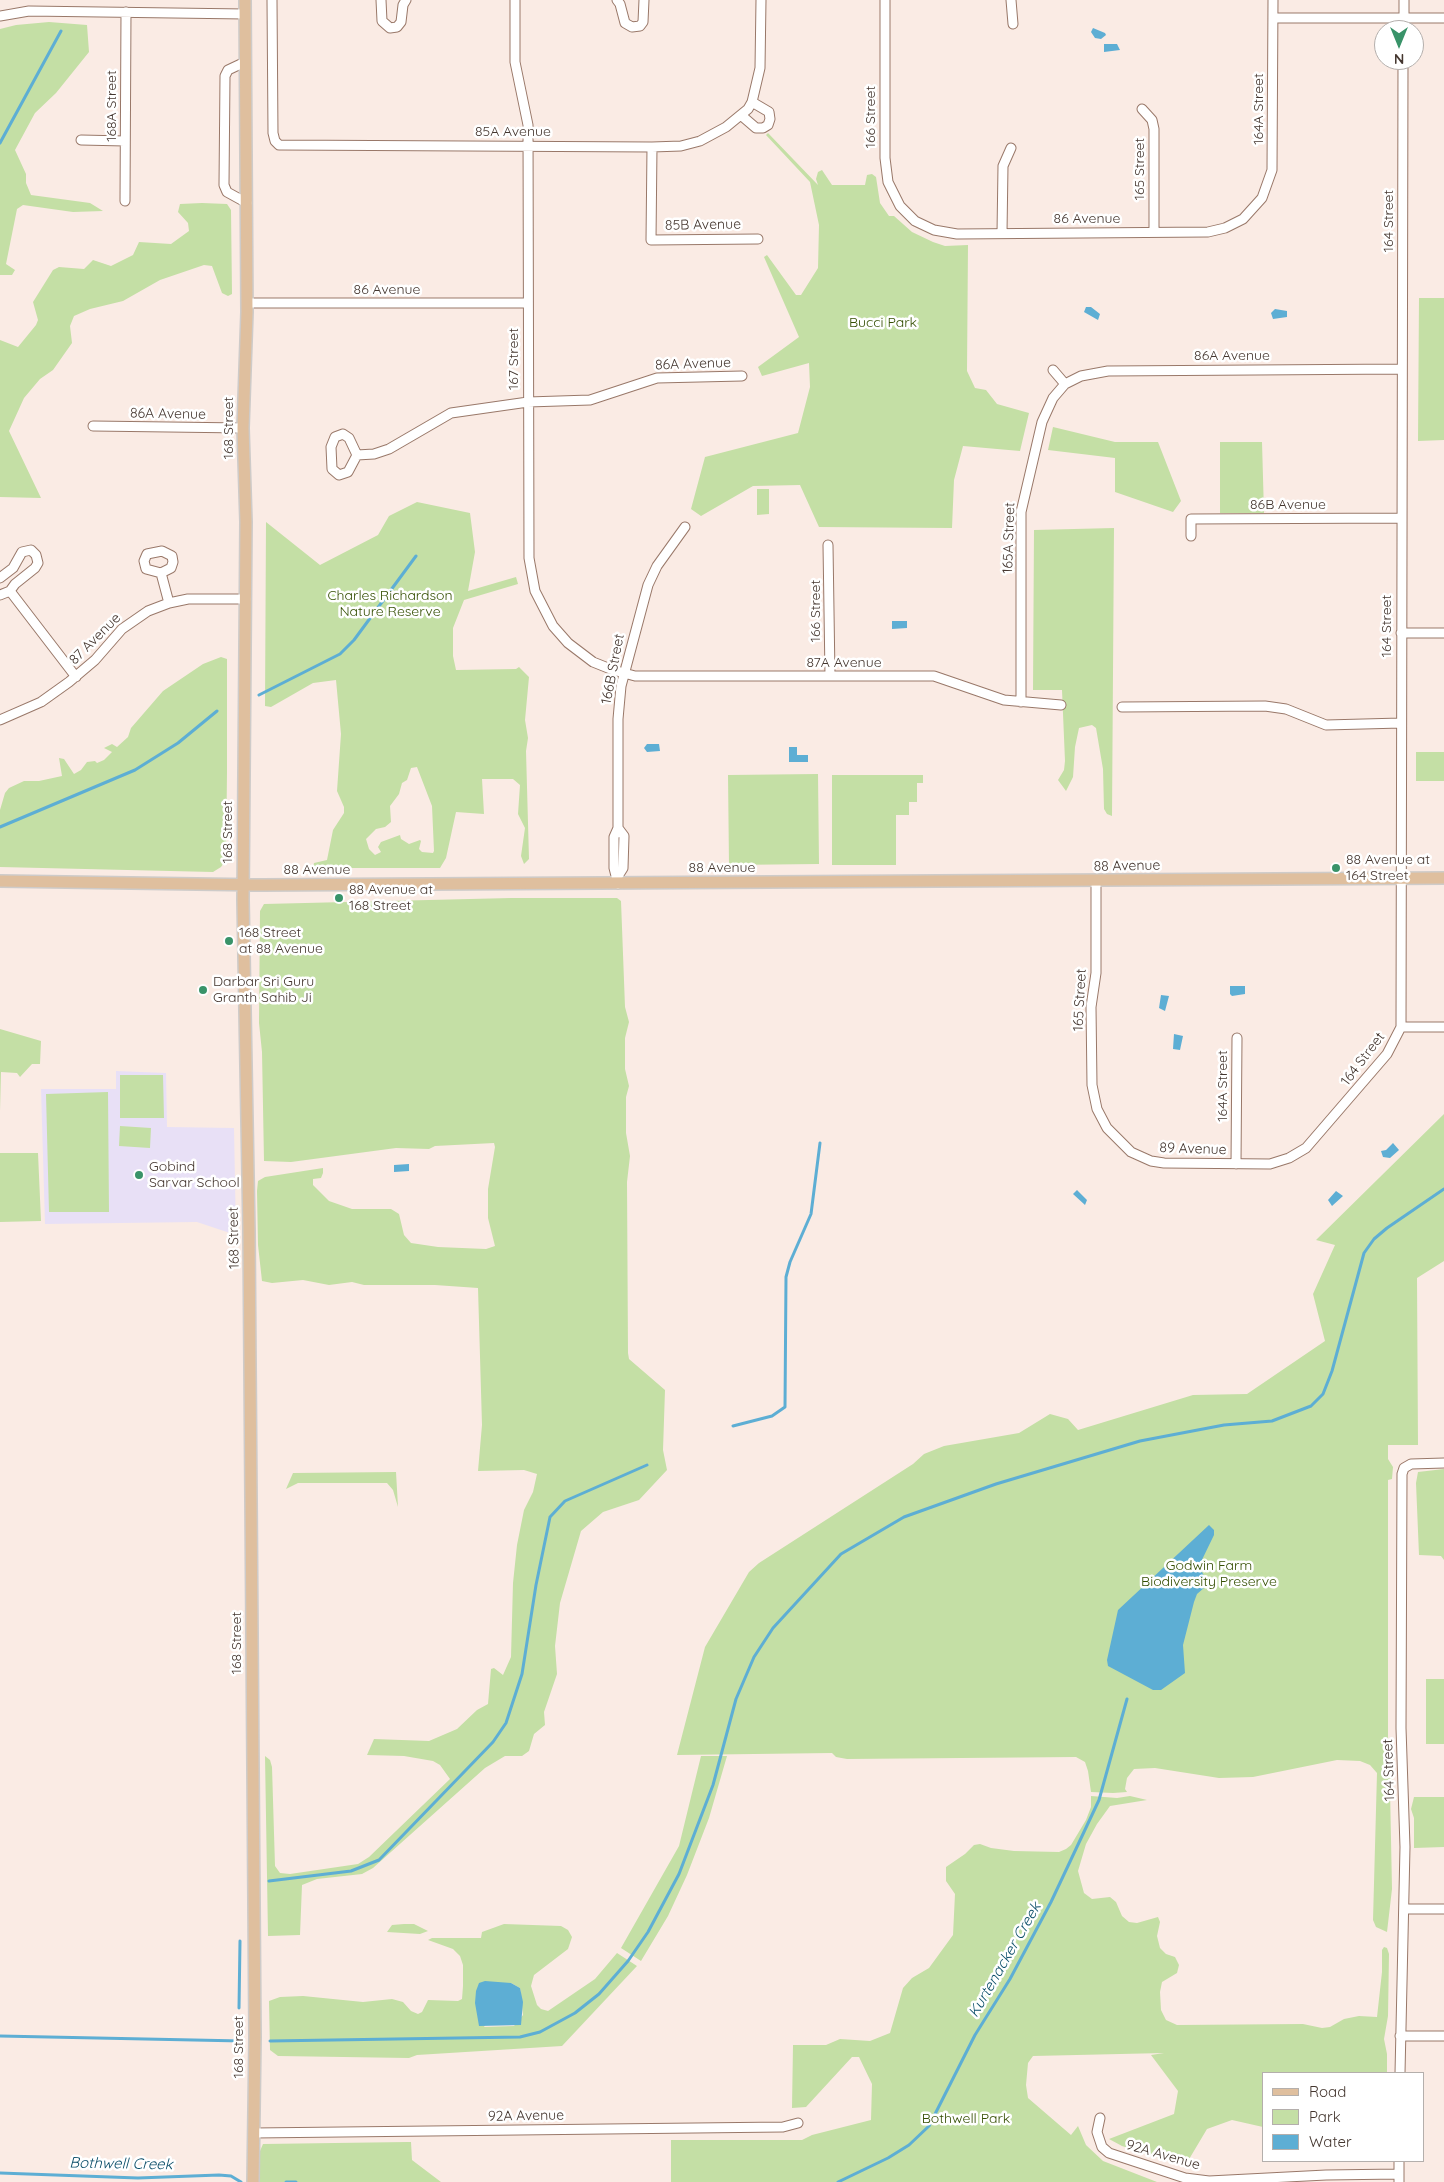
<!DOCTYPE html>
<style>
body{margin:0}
#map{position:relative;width:1444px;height:2182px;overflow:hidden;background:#faebe4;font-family:Quicksand,sans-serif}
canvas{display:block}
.legend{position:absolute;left:1262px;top:2072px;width:162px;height:90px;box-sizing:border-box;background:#fff;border:1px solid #b4afac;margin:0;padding:6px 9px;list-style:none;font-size:15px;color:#44362f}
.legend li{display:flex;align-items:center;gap:10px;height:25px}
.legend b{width:25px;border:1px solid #b4afac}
.north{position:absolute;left:1374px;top:20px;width:50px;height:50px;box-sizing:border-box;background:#fff;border:1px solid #b4afac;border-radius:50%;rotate:180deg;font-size:14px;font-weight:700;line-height:20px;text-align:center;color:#44362f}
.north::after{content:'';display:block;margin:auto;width:18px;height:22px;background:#399369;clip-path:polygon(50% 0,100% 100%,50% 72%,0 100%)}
</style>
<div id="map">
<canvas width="1444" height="2182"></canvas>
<ul class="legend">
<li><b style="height:6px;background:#dfbf9e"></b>Road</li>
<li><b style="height:14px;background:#c4dfa5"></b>Park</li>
<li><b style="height:14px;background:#5daed4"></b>Water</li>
</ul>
<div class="north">N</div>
</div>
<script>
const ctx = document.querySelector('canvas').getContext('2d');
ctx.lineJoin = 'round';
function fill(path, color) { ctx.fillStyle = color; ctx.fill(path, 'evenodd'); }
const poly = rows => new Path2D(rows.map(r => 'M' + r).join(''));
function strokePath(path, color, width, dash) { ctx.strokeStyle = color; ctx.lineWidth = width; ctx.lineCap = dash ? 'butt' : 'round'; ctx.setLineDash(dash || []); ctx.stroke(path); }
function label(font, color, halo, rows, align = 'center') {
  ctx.font = font + ' Quicksand,sans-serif'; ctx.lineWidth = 5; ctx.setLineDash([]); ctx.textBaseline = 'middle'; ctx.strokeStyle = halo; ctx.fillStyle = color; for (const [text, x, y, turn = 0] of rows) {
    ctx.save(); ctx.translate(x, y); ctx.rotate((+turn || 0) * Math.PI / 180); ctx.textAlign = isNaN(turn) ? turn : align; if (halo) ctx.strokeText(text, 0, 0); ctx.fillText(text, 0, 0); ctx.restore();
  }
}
const education = poly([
 [116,1071,166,1073,167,1127,234,1128,236,1235,197,1222,45,1224,41,1089,116,1089]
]);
const green = poly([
 [49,22,87,25,89,52,56,93,35,113,15,150,26,174,26,183,31,195,90,203,103,211,73,212,23,205,17,209,6,264,15,270,12,275,0,275,0,29,16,25],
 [768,133,818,185,816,179,818,172,822,170,832,185,865,185,867,175,872,174,876,177,880,203,889,216,894,216,912,232,933,242,945,246,968,245,967,371,975,388,986,390,997,404,1029,413,1020,451,963,446,954,480,952,528,819,527,800,485,753,486,701,516,691,509,705,457,798,433,810,387,809,363,762,376,758,367,799,337,764,257,767,255,796,295,801,295,818,268,819,225,810,182,766,135],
 [202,203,227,204,231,210,232,294,228,296,222,293,212,266,204,265,160,280,123,301,90,309,74,316,70,326,72,343,53,370,40,379,24,398,9,431,41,498,0,497,0,340,18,347,36,325,38,320,33,302,53,270,59,267,84,269,93,260,111,266,133,255,139,242,171,244,189,231,188,223,178,212,180,204],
 [1419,298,1444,298,1444,440,1418,441],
 [1053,427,1115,442,1158,442,1181,501,1173,512,1115,492,1115,458,1048,450],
 [1220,442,1262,442,1264,513,1220,513],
 [757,489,769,489,769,514,757,515],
 [417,502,470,513,475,552,468,591,516,577,518,584,464,600,453,628,453,656,456,670,516,669,519,667,529,677,525,720,528,738,526,751,529,859,524,864,521,856,525,828,518,814,520,785,513,779,482,779,484,814,456,812,446,858,440,868,313,868,314,863,327,860,333,830,344,813,344,807,337,791,341,734,336,680,313,683,271,707,265,706,266,522,320,565,378,535,389,516],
 [417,767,432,806,434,851,433,853,422,852,419,849,421,841,420,840,409,844,401,839,400,835,381,842,378,847,381,852,375,855,369,849,366,839,376,829,385,827,391,822,390,806,399,794,402,783,407,780,411,768],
 [1114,528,1112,816,1107,814,1104,809,1103,769,1096,728,1092,725,1079,728,1075,747,1073,777,1066,791,1058,780,1064,770,1065,761,1062,690,1033,690,1034,530],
 [221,657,227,659,227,772,226,860,221,867,213,872,0,867,0,810,5,793,9,788,24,781,39,781,62,776,59,758,64,759,74,774,81,770,87,762,95,761,97,763,104,760,112,752,104,748,112,744,117,747,128,737,131,728,163,691,203,664],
 [1416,752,1444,752,1444,781,1416,781],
 [818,774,819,864,729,865,728,775],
 [832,775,923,775,923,783,917,783,917,802,909,802,909,815,896,815,896,865,832,865],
 [511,898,617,898,621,901,625,1007,629,1022,625,1038,625,1069,629,1086,626,1097,626,1133,630,1156,627,1182,628,1353,629,1359,665,1390,663,1450,667,1470,639,1500,603,1512,581,1531,560,1603,555,1646,557,1674,544,1712,545,1725,534,1734,529,1751,522,1756,505,1756,485,1768,373,1868,362,1874,317,1879,302,1885,300,1935,268,1936,265,1756,270,1760,272,1767,275,1866,280,1873,290,1874,358,1864,369,1857,450,1779,440,1765,433,1761,404,1756,367,1755,374,1739,429,1741,457,1729,477,1710,488,1704,491,1669,494,1668,503,1675,511,1657,513,1583,517,1545,524,1510,533,1492,537,1474,524,1470,478,1471,482,1425,478,1288,435,1285,364,1285,352,1282,329,1285,303,1280,272,1283,262,1281,258,1245,257,1191,258,1181,265,1177,323,1168,323,1173,321,1178,313,1179,313,1185,329,1201,352,1209,391,1209,399,1214,404,1235,411,1243,438,1247,486,1249,495,1246,488,1218,488,1189,495,1147,494,1143,435,1146,429,1149,396,1148,291,1162,264,1161,262,1052,259,1023,260,911,264,904],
 [0,1029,41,1041,40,1064,32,1064,20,1077,17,1073,1,1072,0,1111],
 [120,1075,163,1075,164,1118,120,1118],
 [108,1092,109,1212,49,1212,46,1094],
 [1444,1114,1444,1261,1417,1278,1418,1445,1388,1445,1388,1459,1393,1467,1392,1479,1388,1480,1388,1748,1393,1752,1394,1771,1390,1789,1392,1889,1387,1932,1376,1927,1373,1920,1377,1773,1370,1765,1360,1761,1337,1760,1253,1777,1219,1778,1155,1768,1134,1769,1127,1778,1125,1789,1127,1792,1113,1793,1091,1792,1088,1771,1085,1762,1076,1757,847,1759,836,1757,832,1753,677,1755,705,1647,749,1572,759,1563,913,1464,924,1454,944,1446,1019,1433,1050,1414,1068,1419,1078,1430,1193,1395,1247,1394,1325,1341,1313,1294,1335,1245,1316,1240],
 [120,1126,151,1128,150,1148,119,1146],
 [0,1153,38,1153,41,1221,0,1222],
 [1444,1469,1444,1560,1441,1556,1419,1555,1416,1483,1418,1472],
 [396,1472,398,1507,393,1490,387,1483,298,1483,286,1489,293,1473],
 [1426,1679,1444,1679,1444,1744,1426,1744],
 [701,1756,727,1756,709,1818,687,1875,668,1916,641,1961,621,1948,679,1846],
 [1091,1796,1117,1798,1130,1796,1147,1800,1110,1806,1097,1824,1086,1844,1078,1871,1084,1893,1092,1899,1110,1897,1116,1902,1122,1916,1129,1922,1137,1923,1158,1917,1160,1922,1157,1936,1160,1948,1166,1954,1175,1957,1179,1965,1177,1973,1162,1982,1160,1992,1161,2010,1166,2020,1177,2025,1303,2024,1322,2028,1330,2027,1344,2019,1359,2016,1377,2017,1382,1972,1382,1950,1384,1947,1387,1948,1389,1954,1388,2016,1384,2039,1387,2054,1387,2073,1263,2073,1263,2127,1232,2120,1207,2129,1185,2166,1122,2146,1109,2139,1174,2114,1178,2091,1151,2055,1164,2053,1033,2056,1028,2063,1026,2085,1028,2098,1071,2135,1078,2126,1086,2145,1103,2161,1157,2182,671,2182,671,2140,802,2140,812,2135,871,2120,872,2084,859,2057,852,2057,806,2107,792,2108,793,2045,826,2045,840,2039,870,2041,890,2033,903,1988,912,1978,929,1968,953,1935,955,1894,946,1881,946,1867,965,1854,974,1845,980,1844,991,1848,1014,1851,1059,1852,1066,1849,1071,1845,1086,1820,1091,1807],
 [1414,1797,1444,1797,1444,1847,1414,1848,1414,1818,1411,1809],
 [404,1924,414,1924,428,1931,420,1934,387,1932,392,1925],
 [504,1924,561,1926,568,1930,572,1937,568,1949,534,1975,531,1986,537,2005,541,2009,548,2011,595,1979,617,1953,637,1966,562,2046,417,2055,409,2058,278,2056,270,2050,269,2001,280,1997,303,1996,363,2002,392,1999,403,2002,411,2011,418,2014,422,2012,428,2000,458,2001,462,1999,463,1986,463,1965,460,1956,453,1949,428,1940,432,1938,481,1938,482,1932],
 [511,1983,520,1988,523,2015,514,2026,484,2027],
 [407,2142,411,2142,412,2160,441,2182,260,2182,260,2151,263,2144]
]);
const water = poly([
 [1093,28,1105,33,1106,35,1101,39,1095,38,1091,32],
 [1117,44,1120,50,1104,52,1104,44],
 [1086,307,1091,307,1100,314,1098,320,1084,312],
 [1275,309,1287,311,1287,317,1273,319,1271,313],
 [892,621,907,621,907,628,892,629],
 [647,744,659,744,660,751,647,752,644,748],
 [789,747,797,747,797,755,808,755,808,762,789,762],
 [1245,986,1245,994,1232,996,1230,994,1230,986],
 [1161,995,1169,996,1165,1011,1159,1008],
 [1174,1034,1183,1036,1180,1050,1173,1049],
 [1393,1143,1399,1150,1390,1158,1383,1157,1381,1151,1386,1150],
 [409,1164,409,1171,394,1172,394,1165],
 [1077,1190,1087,1200,1085,1205,1073,1194],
 [1336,1191,1343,1196,1332,1206,1328,1200],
 [1209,1525,1214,1530,1214,1535,1199,1566,1204,1576,1205,1587,1197,1594,1194,1602,1183,1645,1185,1673,1161,1690,1153,1690,1108,1666,1107,1660,1118,1610],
 [485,1981,511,1983,520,1988,523,2002,521,2025,479,2026,475,2003,476,1991,479,1983]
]);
const stream = poly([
 [0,143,61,31],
 [259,695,340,654,354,640,416,556],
 [0,827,135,770,178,743,217,711],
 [733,1426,772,1416,785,1407,786,1277,790,1262,811,1214,820,1143],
 [269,1881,351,1871,379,1860,493,1742,506,1723,522,1674,536,1585,550,1517,565,1501,647,1465],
 [239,2008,240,1941],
 [0,2036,242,2041],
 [237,2041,238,2026],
 [270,2041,520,2037,540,2032,575,2013,599,1994,628,1961,648,1932,679,1874,713,1785,736,1699,754,1657,773,1628,841,1554,904,1517,996,1484,1140,1441,1224,1425,1272,1421,1311,1406,1323,1394,1332,1371,1364,1253,1374,1239,1387,1228,1444,1189],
 [0,2173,138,2178,219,2175,231,2176,241,2182],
 [286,2182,296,2182],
 [838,2182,888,2158,909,2145,929,2126,975,2035,1010,1979,1051,1902,1099,1800,1127,1699]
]);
const minor = poly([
 [272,0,273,133,275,141,279,145,652,147,681,146,700,141,726,127,748,109,752,102,760,68,761,0],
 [381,0,382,21,390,28,397,27,401,22,403,5,406,0],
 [515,0,515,62,528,125,529,558,535,591,553,626,568,643,593,662,613,670,635,676,934,676,1004,700,1061,705],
 [617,0,620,4,625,23,632,27,640,26,643,22,644,0],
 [885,0,885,158,888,182,900,206,915,221,934,230,957,234,1208,232,1225,228,1243,219,1262,198,1272,170,1273,0],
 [1011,0,1013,24],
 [0,16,29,11,245,14],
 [1273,18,1444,18],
 [1404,30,1404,0],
 [245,62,228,70,225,76,224,185,227,192,247,203],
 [1142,109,1152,120,1154,129,1154,232],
 [742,116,756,128,763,128,768,125,770,119,769,112,752,102],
 [81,140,125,141],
 [652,147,651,240,758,239],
 [125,201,126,12],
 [1002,233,1003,166,1011,148],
 [247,303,528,303],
 [1053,370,1065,384],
 [528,402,590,400,657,378,742,376],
 [93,426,243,428],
 [343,434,349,438,357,455,348,472,339,475,332,469,331,447,335,437,343,434],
 [357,455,374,454,389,449,451,413,528,402],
 [1191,536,1191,519,1401,518],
 [828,545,830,676],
 [162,551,172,556,173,562,171,568,161,573,146,569,144,561,147,554,162,551],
 [161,573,169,603],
 [0,578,13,568,22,552,31,550,36,555,38,563,35,568,15,584,10,591,0,595],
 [10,591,76,677],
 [1401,633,1444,633],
 [1021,702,1021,512,1042,422,1053,398,1065,384,1081,376,1108,371,1402,369],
 [1122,707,1265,706,1286,709,1326,725,1401,723],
 [0,720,41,702,69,682,95,660,122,629,148,611,169,603,188,599,246,599],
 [618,876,623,868,624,836,618,828],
 [1096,881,1096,973,1091,1007,1092,1085,1097,1109,1107,1128,1131,1152,1151,1161,1164,1163,1270,1164,1289,1158,1306,1148,1387,1054,1401,1027,1403,60],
 [618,884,614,868,614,837,618,828,618,719,621,686,648,585,657,566,685,527],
 [1401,1027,1444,1027],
 [1236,1164,1237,1038],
 [1404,1909,1444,1909],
 [1400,2036,1444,2036],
 [1400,2073,1405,1847,1401,1728,1402,1474,1404,1468,1411,1464,1444,1463],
 [1100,2118,1097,2132,1102,2147,1109,2153,1185,2178,1209,2181,1326,2175,1399,2174],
 [254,2133,783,2127,798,2123],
 [1399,2182,1399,2161]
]);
const major = poly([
 [245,0,247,312,243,428,246,522,243,900,249,1231,255,2037,253,2182],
 [0,881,262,885,1444,878]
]);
const markers = [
 [1336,868,5,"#399369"],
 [339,898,5,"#399369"],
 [229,941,5,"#399369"],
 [203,990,5,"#399369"],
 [139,1175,5,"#399369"]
];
const streetNames = [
 ["168A Street",112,106,-90],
 ["164A Street",1259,109,-90],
 ["166 Street",871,117,-90],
 ["85A Avenue",513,132],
 ["165 Street",1140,169,-90],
 ["86 Avenue",1087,219],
 ["164 Street",1389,221,-90],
 ["85B Avenue",703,225,-1],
 ["86 Avenue",387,290],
 ["86A Avenue",1232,356],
 ["167 Street",514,359,-90],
 ["86A Avenue",693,364,-2],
 ["86A Avenue",168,414,1],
 ["168 Street",229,428,-90],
 ["86B Avenue",1288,505],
 ["165A Street",1009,538,-88],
 ["166 Street",816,611,-90],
 ["164 Street",1387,626,-90],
 ["87 Avenue",95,639,-45],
 ["87A Avenue",844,663],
 ["166B Street",613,669,-79],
 ["168 Street",228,832,-90],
 ["88 Avenue",1127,866,-1],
 ["88 Avenue",722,868],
 ["88 Avenue",317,870],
 ["165 Street",1080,1000,-87],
 ["164 Street",1363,1059,-53],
 ["164A Street",1223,1086,-90],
 ["89 Avenue",1193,1149,2],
 ["168 Street",234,1238,-91],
 ["168 Street",237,1643,-90],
 ["164 Street",1389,1770,-92],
 ["168 Street",239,2047,-90],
 ["92A Avenue",526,2116,-1],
 ["92A Avenue",1163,2155,16]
];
const parkNames = [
 ["Bucci Park",883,323],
 ["Charles Richardson",390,596],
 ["Nature Reserve",390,612],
 ["Godwin Farm",1209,1566],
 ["Biodiversity Preserve",1209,1582],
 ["Bothwell Park",966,2119]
];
const poiNames = [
 ["88 Avenue at",1346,860],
 ["164 Street",1346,876],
 ["88 Avenue at",349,890],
 ["168 Street",349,906],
 ["168 Street",239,933],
 ["at 88 Avenue",239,949],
 ["Darbar Sri Guru",213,982],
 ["Granth Sahib Ji",213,998],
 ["Gobind",149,1167],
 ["Sarvar School",149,1183]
];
const waterNames = [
 ["Kurtenacker Creek",1005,1960,-60],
 ["Bothwell Creek",121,2164,1]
];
fill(education, '#e8e0f6');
fill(green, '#c4dfa5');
fill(water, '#5daed4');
strokePath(stream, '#5daed4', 3);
strokePath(minor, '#997869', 11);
strokePath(major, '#cecbc9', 14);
strokePath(minor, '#fff', 9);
strokePath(major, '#dfbf9e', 11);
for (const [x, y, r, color] of markers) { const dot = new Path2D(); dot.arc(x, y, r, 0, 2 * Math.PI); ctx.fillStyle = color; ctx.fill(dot); strokePath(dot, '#fff', 2); }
label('14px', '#44362f', '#fff', streetNames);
label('14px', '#354f03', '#fff', parkNames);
label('14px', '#44362f', '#fff', poiNames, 'left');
label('italic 15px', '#0b4e69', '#fff', waterNames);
</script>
